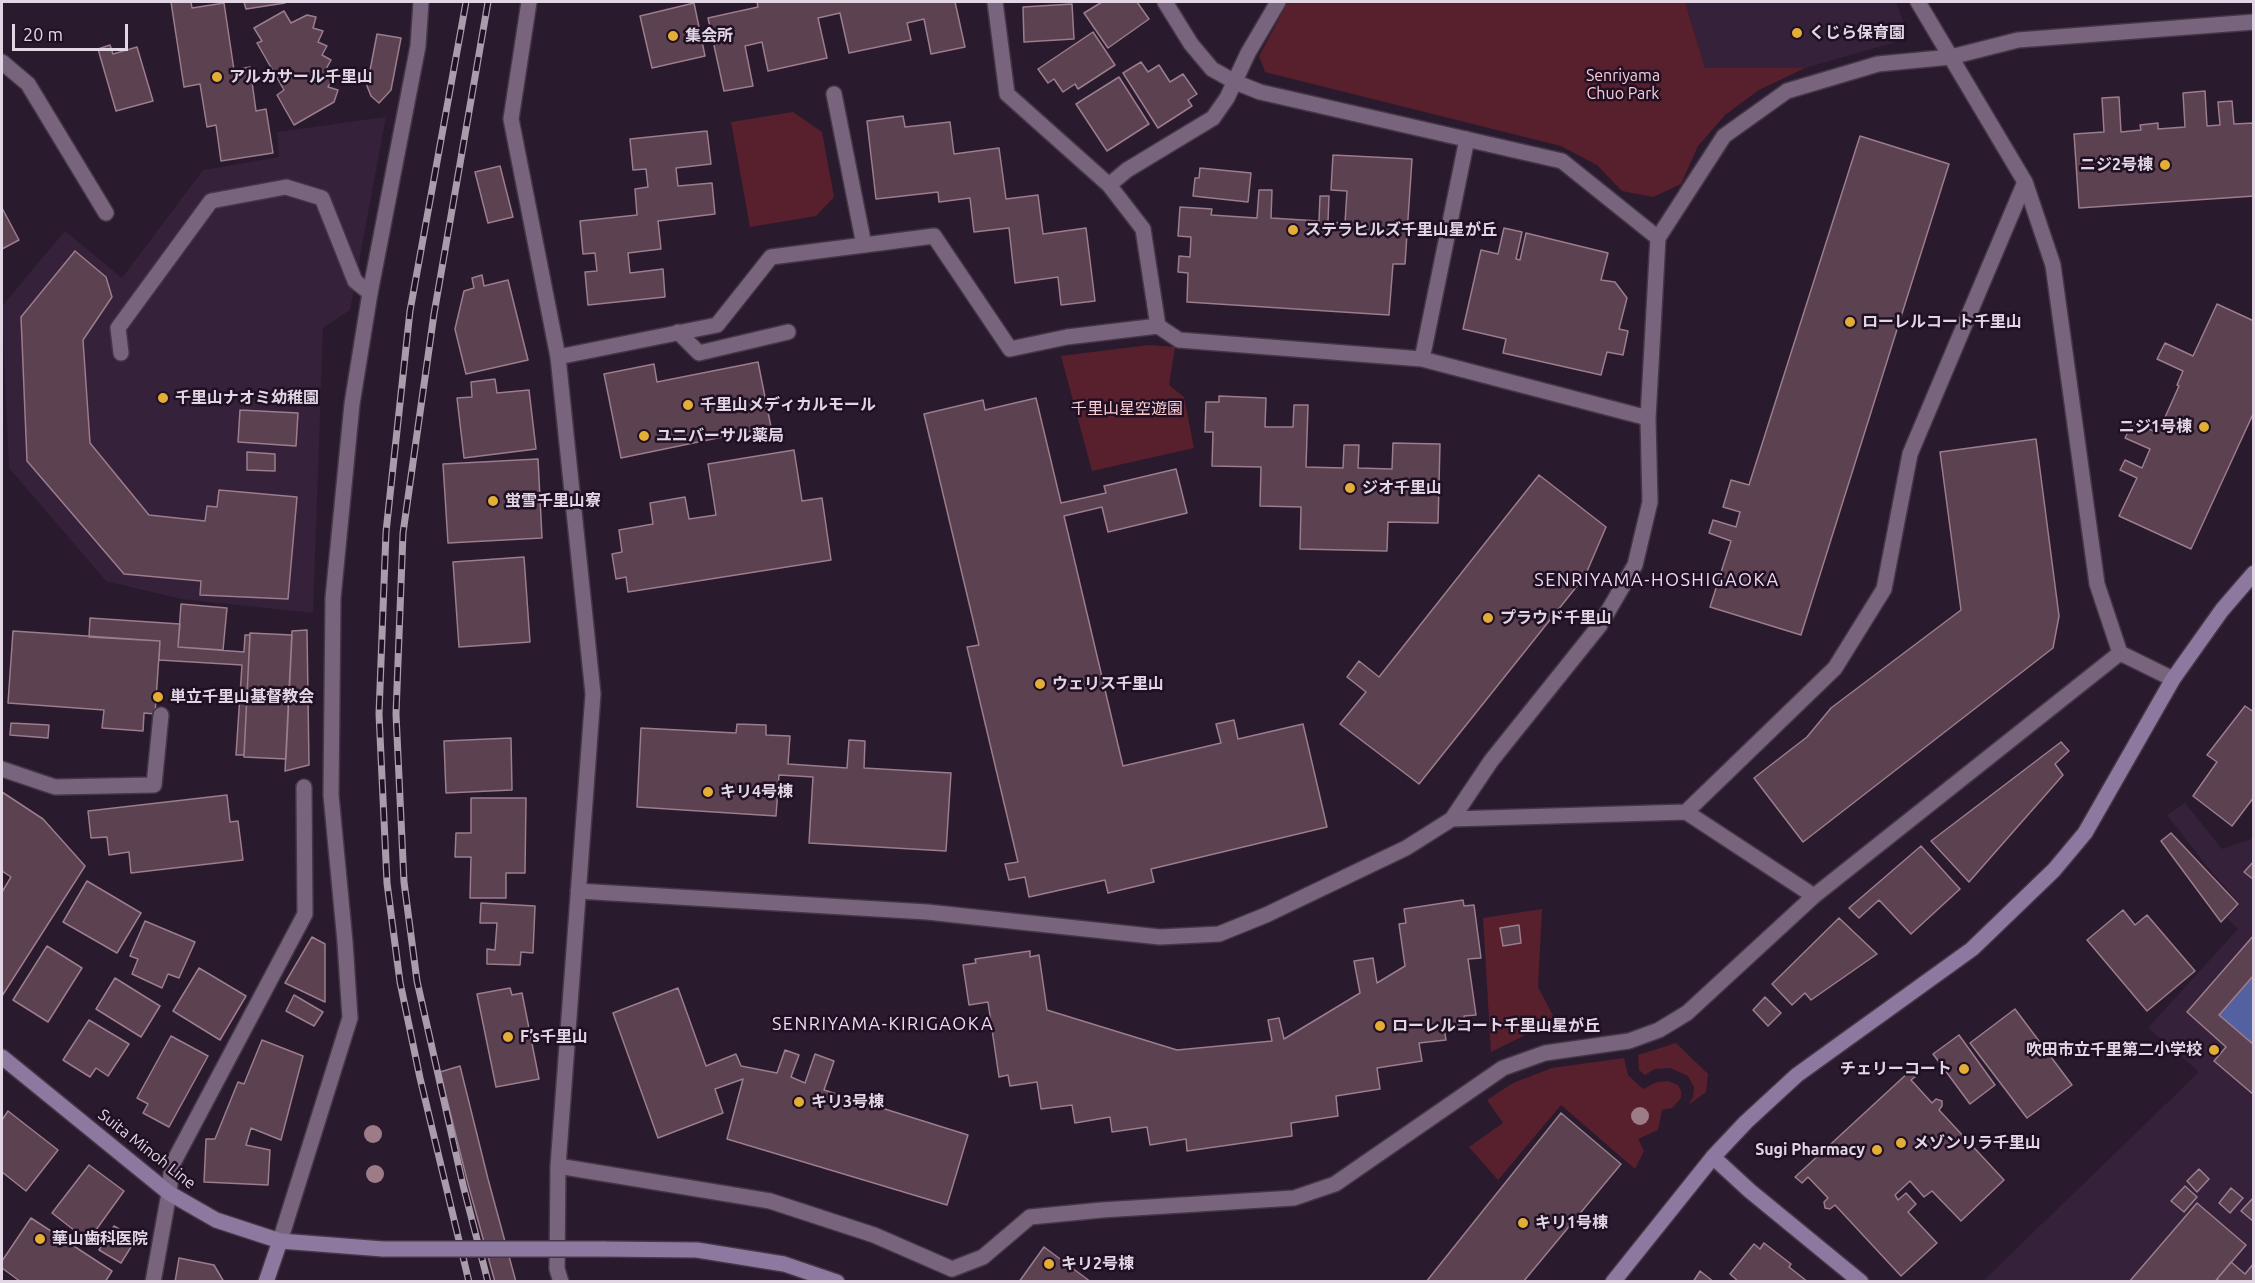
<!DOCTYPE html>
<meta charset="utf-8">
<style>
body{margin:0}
#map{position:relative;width:2255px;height:1283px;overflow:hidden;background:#2a1a2d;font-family:Ubuntu,sans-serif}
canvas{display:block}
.frame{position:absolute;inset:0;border:3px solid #e2d6e4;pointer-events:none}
.scale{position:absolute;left:12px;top:24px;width:116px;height:27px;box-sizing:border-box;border:3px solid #e2d6e4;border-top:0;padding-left:8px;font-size:18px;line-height:21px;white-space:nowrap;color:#e2d6e4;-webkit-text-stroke:4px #201024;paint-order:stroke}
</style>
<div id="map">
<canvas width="2255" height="1283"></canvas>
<div class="frame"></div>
<div class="scale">20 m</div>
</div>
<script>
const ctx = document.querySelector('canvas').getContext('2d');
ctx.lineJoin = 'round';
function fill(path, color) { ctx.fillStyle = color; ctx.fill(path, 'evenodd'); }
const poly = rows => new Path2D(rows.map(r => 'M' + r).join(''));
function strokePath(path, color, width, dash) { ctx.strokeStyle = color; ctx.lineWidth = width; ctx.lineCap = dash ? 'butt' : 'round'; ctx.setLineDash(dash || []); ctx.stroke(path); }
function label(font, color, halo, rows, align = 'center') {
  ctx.font = font + ' Ubuntu,"Noto Sans JP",sans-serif'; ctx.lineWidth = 5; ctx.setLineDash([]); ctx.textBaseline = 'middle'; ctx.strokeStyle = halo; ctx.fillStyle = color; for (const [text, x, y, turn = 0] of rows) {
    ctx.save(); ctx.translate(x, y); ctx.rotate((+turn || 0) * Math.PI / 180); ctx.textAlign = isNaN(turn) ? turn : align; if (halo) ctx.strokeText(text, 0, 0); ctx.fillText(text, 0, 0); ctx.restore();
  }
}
const built = poly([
 [1685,2,1896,2,1904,24,1896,42,1805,68,1705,69],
 [386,117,350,310,323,328,313,613,181,599,106,581,9,468,2,306,65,231,122,278,203,170,279,157,277,132],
 [2185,803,2222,849,2251,839,2253,836,2253,1281,1982,1282,2199,1072,2148,1028,2238,929,2227,918,2240,904,2209,869,2167,815]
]);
const green = poly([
 [1288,2,1685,2,1705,68,1805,68,1759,90,1725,115,1698,146,1681,184,1653,197,1622,191,1597,165,1561,146,1265,72,1259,56],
 [793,112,822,132,834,197,816,216,750,227,731,122],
 [1149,345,1175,347,1169,385,1184,397,1194,448,1092,471,1061,356],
 [1542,909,1538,987,1558,1025,1525,1035,1491,1052,1483,918],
 [1676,1043,1708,1074,1706,1092,1688,1105,1693,1097,1694,1087,1688,1076,1670,1068,1655,1069,1645,1075,1639,1070,1638,1055],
 [1624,1058,1628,1075,1643,1089,1657,1082,1668,1081,1678,1085,1681,1091,1681,1098,1672,1108,1662,1110,1658,1130,1638,1139,1644,1151,1635,1169,1561,1105,1498,1180,1469,1147,1503,1123,1487,1100,1513,1083,1552,1068]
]);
const water = poly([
 [2253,975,2253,1045,2219,1015,2253,975]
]);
const building = poly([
 [171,2,191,2,192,8,224,3,234,70,250,67,256,111,266,109,273,153,221,161,216,125,207,127,200,84,184,87,171,2],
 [244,2,284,2,285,3,246,9,244,2],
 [757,2,955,2,965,47,931,54,924,19,907,23,911,40,849,53,840,13,818,18,827,58,768,71,762,42,745,46,753,86,724,91,708,18,758,7,757,2],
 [1102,2,1137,2,1149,19,1108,48,1084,13,1102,2],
 [694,3,705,56,652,68,640,16,694,3],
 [1072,4,1074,39,1024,42,1023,7,1072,4],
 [284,11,291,23,307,15,316,17,313,28,323,31,318,42,327,46,322,55,331,60,325,71,333,77,328,87,338,90,334,102,294,125,277,95,284,90,257,43,262,41,254,28,284,11],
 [1093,32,1115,65,1078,89,1075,84,1063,92,1054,79,1048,83,1038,69,1093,32],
 [377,34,401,38,391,90,379,103,371,96,367,86,377,34],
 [110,45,113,54,137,47,153,101,116,111,98,49,110,45],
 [1141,62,1148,72,1159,65,1170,82,1183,74,1197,94,1188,100,1192,106,1158,128,1123,73,1141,62],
 [1119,77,1149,124,1107,151,1076,104,1119,77],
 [2205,91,2207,126,2220,125,2218,102,2232,101,2234,124,2254,123,2254,196,2079,208,2074,134,2104,132,2102,98,2119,97,2121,132,2141,130,2140,125,2158,123,2158,129,2185,127,2183,93,2205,91],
 [903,116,905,127,950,122,954,154,999,148,1006,199,1038,195,1043,234,1086,228,1095,301,1061,305,1058,277,1015,283,1009,228,974,232,970,198,939,202,938,192,876,199,867,121,903,116],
 [707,131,711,164,676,168,678,186,712,183,715,214,658,221,661,249,628,253,630,273,663,269,665,297,588,305,585,272,597,271,595,253,583,254,580,221,637,215,635,189,648,187,646,169,633,170,630,139,707,131],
 [1860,136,1949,164,1801,635,1710,607,1731,541,1709,533,1713,520,1736,527,1740,512,1723,507,1731,480,1749,485,1860,136],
 [1333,155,1412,159,1405,264,1393,264,1389,315,1187,302,1188,273,1178,272,1179,256,1190,257,1191,237,1178,236,1180,207,1212,209,1211,215,1257,218,1259,190,1272,190,1271,218,1319,221,1320,196,1329,196,1328,222,1345,223,1347,191,1331,190,1333,155],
 [500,166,513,217,488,223,475,172,500,166],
 [1200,168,1251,173,1248,202,1193,196,1195,178,1199,178,1200,168],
 [2,208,19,240,2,249,2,208],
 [1504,228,1522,232,1516,259,1520,260,1526,233,1608,253,1601,280,1615,282,1627,298,1619,329,1628,331,1623,355,1607,352,1601,375,1503,353,1506,339,1463,329,1481,250,1498,254,1504,228],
 [75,251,106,277,112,297,83,340,90,443,149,515,205,521,207,506,217,507,219,490,297,497,288,599,200,595,201,581,124,574,27,461,21,317,75,251],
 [482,275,484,286,508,280,528,360,466,374,455,329,464,291,474,288,472,278,482,275],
 [2217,304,2254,321,2254,412,2191,549,2119,516,2137,478,2120,470,2125,460,2142,468,2150,449,2125,438,2133,422,2158,433,2179,386,2177,385,2183,371,2157,359,2165,343,2193,356,2217,304],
 [758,362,771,427,621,458,604,374,654,364,657,382,758,362],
 [495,379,497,393,529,390,536,449,464,458,457,398,472,397,471,382,495,379],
 [1219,396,1266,398,1265,427,1293,427,1294,405,1308,405,1306,467,1343,468,1344,445,1359,445,1358,468,1392,469,1393,443,1440,444,1438,523,1388,522,1387,551,1300,549,1301,507,1260,506,1261,467,1212,466,1213,432,1205,432,1206,402,1219,402,1219,396],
 [1036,398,1061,503,1106,493,1104,486,1176,469,1187,513,1108,532,1102,507,1064,516,1123,766,1221,743,1216,724,1234,720,1238,739,1303,724,1327,827,1151,869,1154,882,1108,893,1105,880,1029,897,1025,877,1009,880,1005,864,1018,862,967,647,979,645,924,414,983,400,985,410,1036,398],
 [240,410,298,413,296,446,238,442,240,410],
 [2036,439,2059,616,2053,648,1803,842,1754,778,1807,737,1831,708,1961,610,1940,452,2036,439],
 [794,450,802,501,822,498,831,560,628,592,626,577,616,579,612,554,622,552,619,530,653,524,650,503,685,497,689,519,716,515,708,464,794,450],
 [247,452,275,454,275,471,247,470,247,452],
 [538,459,542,538,448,543,443,464,538,459],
 [1539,475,1606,527,1585,576,1419,784,1340,724,1366,692,1347,677,1359,661,1379,677,1539,475],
 [524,557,530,642,459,647,453,562,524,557],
 [181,604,227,608,223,650,178,647,181,604],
 [90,618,180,624,178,647,244,652,245,635,250,635,244,755,236,755,242,665,159,660,160,641,89,637,90,618],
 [307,630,309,765,285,771,292,631,307,630],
 [13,631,160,641,155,714,144,713,143,731,102,728,104,710,8,703,13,631],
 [250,633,292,635,286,759,244,757,250,633],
 [2245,706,2254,712,2254,797,2232,826,2193,796,2217,762,2207,755,2245,706],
 [11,723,49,725,48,738,10,735,11,723],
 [737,724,766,725,766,735,790,736,788,764,847,768,849,740,865,741,864,768,951,773,946,851,809,843,813,777,779,775,776,816,637,807,641,728,736,733,737,724],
 [511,738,512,790,446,793,444,741,511,738],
 [2061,742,2069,751,2055,764,2063,775,1969,882,1931,841,2061,742],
 [2,792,43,819,85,866,2,996,2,892,11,877,2,871,2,792],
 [227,795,230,822,238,821,243,860,131,873,129,852,109,855,107,837,91,838,88,811,227,795],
 [471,798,526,798,525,873,506,873,506,898,470,898,471,857,455,857,456,833,471,833,471,798],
 [2171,833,2238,904,2221,922,2161,841,2171,833],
 [1921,846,1960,889,1911,934,1879,900,1859,918,1849,908,1921,846],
 [2254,861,2254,880,2244,872,2254,861],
 [87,881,141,913,117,953,63,922,87,881],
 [1463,900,1464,906,1474,905,1481,958,1468,959,1476,1015,1464,1016,1465,1024,1444,1028,1446,1040,1419,1043,1422,1061,1377,1068,1380,1089,1336,1096,1338,1116,1291,1123,1292,1136,1187,1151,1186,1139,1150,1145,1147,1127,1112,1132,1110,1117,1075,1123,1072,1105,1041,1109,1037,1082,1010,1086,1008,1075,999,1077,988,1002,969,1005,963,965,976,963,975,959,1030,951,1030,957,1039,955,1047,1010,1177,1050,1272,1041,1268,1020,1279,1018,1284,1039,1360,993,1354,961,1373,958,1377,983,1405,966,1399,924,1406,923,1404,909,1463,900],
 [481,903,535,906,533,953,521,952,520,965,487,964,487,949,495,950,497,923,480,923,481,903],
 [2123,910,2135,925,2147,915,2195,971,2147,1011,2087,940,2123,910],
 [1839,918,1877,954,1811,1000,1805,993,1792,1005,1772,984,1839,918],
 [145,921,195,942,179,978,168,974,162,988,132,974,138,959,130,956,145,921],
 [1519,925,1521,943,1503,946,1500,928,1519,925],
 [2254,935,2254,975,2219,1015,2254,1045,2254,1095,2214,1061,2226,1047,2187,1012,2254,935],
 [312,937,325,944,325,1002,285,983,312,937],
 [47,946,82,968,48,1022,13,1000,47,946],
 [199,968,246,996,220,1040,173,1011,199,968],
 [115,978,160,1006,141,1037,96,1009,115,978],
 [510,988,512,995,522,993,539,1079,496,1087,477,994,510,988],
 [678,988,706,1066,736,1054,741,1066,777,1073,785,1050,799,1055,791,1077,805,1083,815,1054,834,1061,824,1090,968,1135,947,1205,727,1139,743,1079,715,1089,723,1113,658,1138,613,1013,678,988],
 [294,995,323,1012,314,1026,286,1011,294,995],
 [1765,997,1781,1013,1768,1026,1753,1010,1765,997],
 [2015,1009,2072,1085,2027,1118,1970,1043,2015,1009],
 [89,1020,129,1044,108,1076,96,1068,90,1077,63,1060,89,1020],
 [1959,1035,1995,1085,1970,1104,1933,1054,1959,1035],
 [171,1036,208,1056,169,1127,143,1113,148,1104,137,1098,171,1036],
 [262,1040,303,1056,281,1140,251,1128,246,1145,270,1150,268,1185,204,1182,206,1139,215,1139,238,1082,244,1084,262,1040],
 [460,1066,488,1179,516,1282,495,1282,468,1184,440,1072,460,1066],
 [1910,1071,1915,1077,1911,1080,1932,1103,1936,1099,1942,1101,1942,1106,1939,1110,2004,1180,1961,1221,1932,1191,1924,1197,1910,1181,1895,1195,1898,1200,1906,1193,1916,1204,1908,1212,1937,1243,1901,1276,1835,1205,1830,1209,1825,1208,1824,1202,1828,1198,1808,1177,1802,1183,1795,1177,1910,1071],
 [8,1111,58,1150,26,1191,2,1172,2,1120,8,1111],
 [1561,1113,1621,1164,1523,1282,1426,1282,1561,1113],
 [89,1165,124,1191,88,1241,52,1213,89,1165],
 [2199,1169,2209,1179,2197,1192,2187,1181,2199,1169],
 [2185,1186,2197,1197,2184,1212,2171,1201,2185,1186],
 [2231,1188,2243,1198,2230,1213,2219,1203,2231,1188],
 [2254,1197,2254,1222,2241,1211,2254,1197],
 [2197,1203,2246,1245,2217,1279,2215,1282,2129,1282,2197,1203],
 [31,1218,112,1271,105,1282,21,1282,2,1268,2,1261,31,1218],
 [114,1226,136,1239,121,1263,99,1250,114,1226],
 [1764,1243,1791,1264,1789,1267,1808,1282,1739,1282,1730,1274,1754,1244,1760,1249,1764,1243],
 [1044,1247,1091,1282,1019,1282,1044,1247],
 [179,1258,214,1265,224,1282,175,1282,179,1258],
 [2231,1262,2245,1274,2254,1263,2254,1282,2220,1282,2217,1279,2231,1262],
 [1700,1271,1714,1282,1693,1282,1700,1271]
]);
const lane = poly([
 [2,62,28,84,106,213],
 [834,94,864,245],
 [678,332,699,353,788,332],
 [121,353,118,328,211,201,286,187,322,198,355,281,370,293],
 [2,769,55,787,154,785,161,715]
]);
const street = poly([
 [529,2,511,119,558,357,593,694,558,1166,557,1269,561,1282],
 [995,2,1007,94,1109,185,1127,170,1213,118,1227,98,1248,53,1278,2],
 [1918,2,2025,182,2053,265,2097,584,2120,653,2173,679],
 [1109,185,1143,229,1158,326],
 [1658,238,1724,136,1787,91,1878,64,1951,57,2018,40,2254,22],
 [558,357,717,325,771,257,934,236,1010,349,1067,337,1158,326,1179,340,1422,359,1648,418],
 [1422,359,1467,139],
 [1686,812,1835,668,1884,589,1910,454,2025,182],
 [1452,819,1686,812,1814,896],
 [578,891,927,912,1160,937,1219,934,1266,915,1406,848,1452,819,1491,761,1600,625,1635,565,1650,502,1648,418,1658,238,1562,161,1260,92,1235,82,1212,69,1191,44,1165,2],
 [558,1166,770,1201,874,1235,952,1269,983,1257,1030,1217,1102,1210,1294,1198,1335,1184,1503,1068,1545,1053,1629,1041,1659,1030,1687,1013,1814,896,2120,653],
 [280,1241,350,1018,345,942,331,795,333,598,352,404,370,293,418,46,421,2],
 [153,1282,169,1193,172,1165,305,914,304,787]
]);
const secondary = poly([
 [2,1057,169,1193,216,1220,280,1241,383,1249],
 [1713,1157,1750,1191,1861,1282],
 [602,1249,697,1250,784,1264,837,1282],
 [266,1282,280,1241],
 [1613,1282,1713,1157,1746,1122,1797,1075,1972,949,2054,870,2085,833,2173,679,2222,610,2254,573]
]);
const rail = poly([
 [466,2,410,311,386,532,379,714,387,883,400,982,420,1078,469,1282],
 [488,2,434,314,403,533,396,714,404,882,417,981,463,1185,488,1282]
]);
const secondaryBridge = poly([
 [383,1249,602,1249]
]);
const trees = [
 [1640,1116],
 [373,1134],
 [375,1174]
];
const markers = [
 [1797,33,6,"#e4ad35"],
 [673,36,6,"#e4ad35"],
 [217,77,6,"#e4ad35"],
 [2165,165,6,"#e4ad35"],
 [1293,230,6,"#e4ad35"],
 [1850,322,6,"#e4ad35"],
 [163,398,6,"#e4ad35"],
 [688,405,6,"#e4ad35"],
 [2204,427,6,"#e4ad35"],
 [644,436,6,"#e4ad35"],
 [1350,488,6,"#e4ad35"],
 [493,501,6,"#e4ad35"],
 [1488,618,6,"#e4ad35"],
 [1040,684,6,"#e4ad35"],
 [158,697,6,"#e4ad35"],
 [708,792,6,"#e4ad35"],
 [1380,1026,6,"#e4ad35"],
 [508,1037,6,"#e4ad35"],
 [2214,1050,6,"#e4ad35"],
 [1964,1069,6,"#e4ad35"],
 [799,1102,6,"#e4ad35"],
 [1901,1143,6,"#e4ad35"],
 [1877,1150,6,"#e4ad35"],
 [1523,1223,6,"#e4ad35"],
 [40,1239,6,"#e4ad35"],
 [1049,1264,6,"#e4ad35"]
];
const poiNames = [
 ["くじら保育園",1809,33],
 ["集会所",685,36],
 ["アルカサール千里山",229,77],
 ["ニジ2号棟",2153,165,"right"],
 ["ステラヒルズ千里山星が丘",1305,230],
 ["ローレルコート千里山",1862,322],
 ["千里山ナオミ幼稚園",175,398],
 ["千里山メディカルモール",700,405],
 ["ニジ1号棟",2192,427,"right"],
 ["ユニバーサル薬局",656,436],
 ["ジオ千里山",1362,488],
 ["蛍雪千里山寮",505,501],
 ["プラウド千里山",1500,618],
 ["ウェリス千里山",1052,684],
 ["単立千里山基督教会",170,697],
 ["キリ4号棟",720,792],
 ["ローレルコート千里山星が丘",1392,1026],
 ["F’s千里山",520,1037],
 ["吹田市立千里第二小学校",2202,1050,"right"],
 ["チェリーコート",1952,1069,"right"],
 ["キリ3号棟",811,1102],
 ["メゾンリラ千里山",1913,1143],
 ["Sugi Pharmacy",1865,1150,"right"],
 ["キリ1号棟",1535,1223],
 ["華山歯科医院",52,1239],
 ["キリ2号棟",1061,1264]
];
const parkNames = [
 ["Senriyama",1623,76],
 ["Chuo Park",1623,94],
 ["千里山星空遊園",1127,409]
];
const streetNames = [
 ["Suita Minoh Line",147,1149,38]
];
const neighbourhoodNames = [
 ["SENRIYAMA-HOSHIGAOKA",1657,580],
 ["SENRIYAMA-KIRIGAOKA",883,1024]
];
fill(built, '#36213a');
fill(green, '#58202c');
fill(water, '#5361a0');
strokePath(water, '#7e84b4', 1.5);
fill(building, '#5c4150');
strokePath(building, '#9b7d8d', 1.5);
strokePath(lane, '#443647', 18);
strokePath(street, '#443647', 18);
strokePath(secondary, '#443647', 18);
strokePath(lane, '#78647c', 15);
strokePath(street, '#78647c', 15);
strokePath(secondary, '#8d79a0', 15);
strokePath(rail, '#a99cab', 7);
strokePath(rail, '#201024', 4.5, [14]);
strokePath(secondaryBridge, '#443647', 18, []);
strokePath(secondaryBridge, '#8d79a0', 15);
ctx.fillStyle = '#9d7c88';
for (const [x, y] of trees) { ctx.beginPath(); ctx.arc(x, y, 9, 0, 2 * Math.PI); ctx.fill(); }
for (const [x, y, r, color] of markers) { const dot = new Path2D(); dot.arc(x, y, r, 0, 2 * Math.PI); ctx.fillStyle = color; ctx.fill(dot); strokePath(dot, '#201024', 2); }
label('bold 16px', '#e2d6e4', '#201024', poiNames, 'left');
label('16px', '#fbcdd3', '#201024', parkNames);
label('16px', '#e2d6e4', '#201024', streetNames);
ctx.letterSpacing = '1.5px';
label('18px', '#f0d9f4', '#201024', neighbourhoodNames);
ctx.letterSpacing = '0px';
</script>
